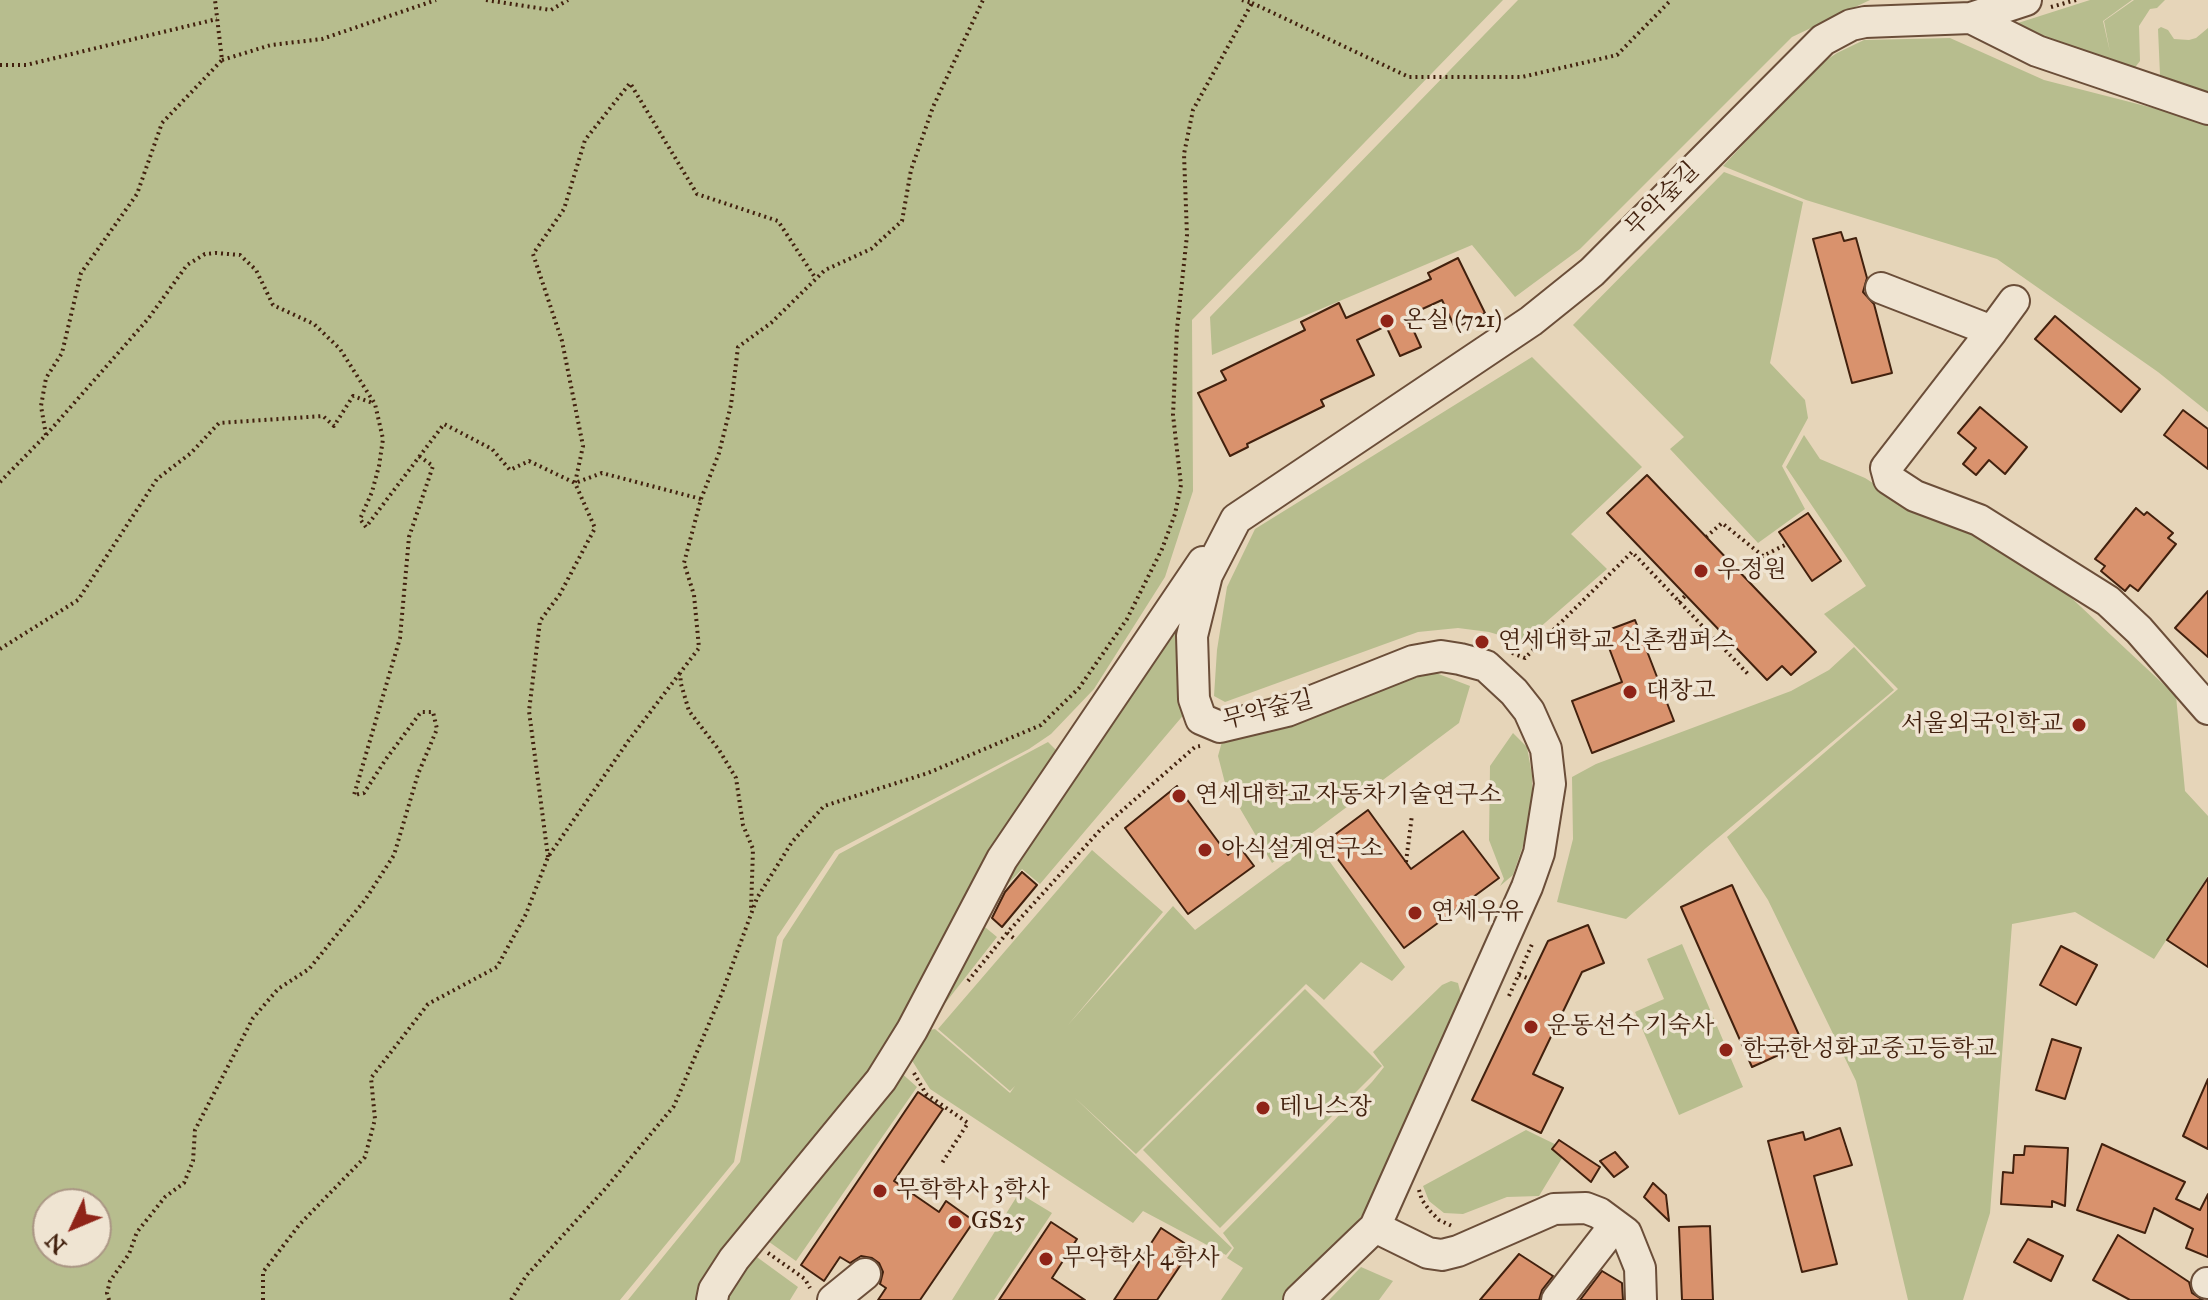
<!DOCTYPE html>
<meta charset="utf-8">
<style>
body{margin:0}
#map{position:relative;width:2208px;height:1300px;overflow:hidden;background:#e6d5b9;font-family:"IM FELL Great Primer",serif}
canvas{display:block}
.north{position:absolute;left:32px;top:1188px;width:80px;height:80px;box-sizing:border-box;background:#efe4d2;border:2px solid #aa9684;border-radius:50%;rotate:226deg;font-size:22px;font-weight:700;line-height:32px;text-align:center;color:#42210e}
.north::after{content:'';display:block;margin:auto;width:28px;height:36px;background:#8f2418;clip-path:polygon(50% 0,100% 100%,50% 72%,0 100%)}
</style>
<div id="map">
<canvas width="2208" height="1300"></canvas>
<div class="north">N</div>
</div>
<script>
const ctx = document.querySelector('canvas').getContext('2d');
ctx.lineJoin = 'round';
function fill(path, color) { ctx.fillStyle = color; ctx.fill(path, 'evenodd'); }
const poly = rows => new Path2D(rows.map(r => 'M' + r).join(''));
function strokePath(path, color, width, dash) { ctx.strokeStyle = color; ctx.lineWidth = width; ctx.lineCap = dash ? 'butt' : 'round'; ctx.setLineDash(dash || []); ctx.stroke(path); }
function label(font, color, halo, rows, align = 'center') {
  ctx.font = font + ' "IM FELL Great Primer","Noto Serif KR",serif'; ctx.lineWidth = 7; ctx.setLineDash([]); ctx.textBaseline = 'middle'; ctx.strokeStyle = halo; ctx.fillStyle = color; for (const [text, x, y, turn = 0] of rows) {
    ctx.save(); ctx.translate(x, y); ctx.rotate((+turn || 0) * Math.PI / 180); ctx.textAlign = isNaN(turn) ? turn : align; if (halo) ctx.strokeText(text, 0, 0); ctx.fillText(text, 0, 0); ctx.restore();
  }
}
const green = poly([
 [0,0,1503,0,1192,320,1193,491,1165,577,1094,689,1051,734,1029,749,835,851,777,937,734,1162,620,1300,0,1300],
 [96,1204,96,1252,48,1252,48,1204],
 [1518,0,1870,0,1792,37,1580,249,1515,297,1472,245,1212,355,1210,317],
 [2090,0,2132,0,2103,21,2110,52,2104,21,2134,0,2165,0,2157,8,2150,9,2139,26,2140,61,2133,70,2016,30,2018,23],
 [2161,27,2168,30,2174,39,2189,40,2196,38,2208,28,2208,99,2168,86,2160,75,2158,29],
 [1950,38,2044,80,2208,122,2208,412,2158,372,1997,259,1806,200,1723,166,1797,87,1817,66,1837,53,1864,40],
 [1724,172,1803,202,1770,363,1805,400,1808,418,1782,466,1805,509,1758,543,1670,449,1684,437,1573,325],
 [1532,357,1642,467,1571,534,1607,569,1523,642,1489,632,1458,628,1418,632,1225,702,1214,696,1217,650,1227,587,1255,529],
 [1804,435,1820,459,1865,478,1906,504,1973,533,2048,576,2176,696,2185,791,2208,816,2208,876,2154,959,2075,912,2012,924,1990,1213,1963,1300,1908,1300,1856,1081,1768,900,1727,837,1898,689,1824,614,1866,586,1786,467],
 [1186,599,1186,712,1040,884,1022,869,980,914],
 [1854,647,1894,690,1706,848,1626,919,1557,902,1573,839,1572,777,1596,764,1791,691,1829,670],
 [1436,673,1470,686,1459,723,1272,863,1225,783,1218,756,1223,738,1388,684],
 [1513,733,1527,747,1532,775,1532,819,1513,875,1500,886,1504,879,1489,840,1490,766],
 [1048,742,1064,758,877,1077,706,1300,628,1300,740,1162,783,940,839,854],
 [1315,841,1405,967,1392,981,1361,962,1324,1000,1306,984,1136,1154,1074,1097,1232,1248,1226,1255,1143,1211,1133,1223,930,1089,906,1051,915,1033,935,1029,1010,1093,1015,1086,1010,1091,938,1029,1092,850,1163,912,1068,1025,1173,906,1195,930],
 [974,918,997,937,932,1020],
 [1682,944,1743,1087,1679,1115,1635,1012,1664,999,1647,959],
 [1451,981,1458,983,1462,999,1431,1060,1366,1210,1336,1248,1282,1300,1221,1300,1243,1268,1227,1258,1234,1248,1223,1233,1372,1082,1384,1067,1373,1052,1442,985],
 [1305,989,1382,1066,1220,1228,1143,1150],
 [899,1071,917,1087,796,1261,765,1239],
 [1526,1130,1567,1150,1539,1196,1507,1197,1463,1214,1444,1213,1429,1201,1423,1186],
 [1019,1193,1052,1213,994,1300,952,1300],
 [750,1252,798,1287,790,1300,716,1300],
 [1361,1267,1393,1281,1379,1300,1329,1300]
]);
const building = poly([
 [1841,232,1844,241,1856,238,1867,278,1863,292,1874,304,1892,373,1852,383,1813,239,1841,232],
 [1458,258,1485,313,1455,328,1442,300,1407,316,1421,347,1400,356,1386,326,1357,340,1374,375,1321,400,1324,406,1247,444,1248,447,1230,456,1198,393,1226,380,1221,371,1305,330,1301,322,1339,303,1346,318,1431,279,1428,273,1458,258],
 [2055,316,2140,389,2121,412,2035,339,2055,316],
 [1980,407,2027,447,2005,474,1989,460,1976,475,1963,464,1976,448,1958,433,1980,407],
 [2183,410,2208,429,2208,469,2164,435,2183,410],
 [1647,475,1816,652,1791,675,1782,666,1767,680,1607,513,1647,475],
 [2136,508,2144,515,2147,512,2173,533,2168,538,2176,544,2138,591,2130,585,2125,591,2101,571,2105,566,2095,559,2136,508],
 [1808,513,1841,561,1812,581,1779,532,1808,513],
 [2208,591,2208,657,2175,628,2208,591],
 [1635,620,1674,721,1592,753,1572,701,1622,682,1603,632,1635,620],
 [1177,786,1228,855,1239,846,1254,866,1188,914,1125,828,1177,786],
 [1368,810,1411,869,1463,831,1499,878,1404,948,1325,842,1368,810],
 [1022,872,1037,885,1002,927,992,918,1005,892,1022,872],
 [2208,878,2208,967,2167,940,2208,878],
 [1732,885,1803,1044,1752,1067,1681,907,1732,885],
 [1588,925,1604,963,1582,972,1533,1074,1563,1088,1541,1133,1472,1100,1548,941,1588,925],
 [2061,946,2097,965,2076,1005,2040,985,2061,946],
 [2052,1039,2081,1048,2065,1099,2036,1090,2052,1039],
 [2208,1079,2208,1149,2183,1136,2208,1079],
 [918,1092,943,1109,894,1181,939,1212,946,1201,974,1221,920,1300,878,1300,886,1288,880,1284,883,1272,879,1263,872,1258,861,1256,850,1263,840,1257,824,1281,801,1265,918,1092],
 [1840,1128,1852,1165,1814,1176,1837,1264,1802,1272,1768,1141,1803,1132,1805,1140,1840,1128],
 [1559,1140,1600,1167,1591,1182,1552,1149,1559,1140],
 [2102,1144,2185,1182,2176,1199,2200,1210,2208,1194,2208,1257,2186,1248,2193,1229,2154,1208,2145,1233,2077,1210,2102,1144],
 [2025,1146,2068,1148,2065,1206,2052,1201,2052,1207,2001,1204,2003,1172,2013,1173,2014,1155,2024,1155,2025,1146],
 [1615,1152,1628,1167,1614,1177,1600,1161,1615,1152],
 [1653,1183,1666,1195,1669,1221,1644,1197,1653,1183],
 [1051,1222,1077,1239,1052,1278,1085,1300,999,1300,1051,1222],
 [1710,1226,1713,1300,1682,1300,1679,1227,1710,1226],
 [1161,1228,1192,1248,1157,1300,1114,1300,1161,1228],
 [2118,1235,2189,1282,2192,1293,2203,1300,2130,1300,2093,1280,2118,1235],
 [2028,1239,2063,1256,2051,1281,2014,1262,2028,1239],
 [1519,1254,1553,1276,1542,1290,1539,1300,1480,1300,1519,1254],
 [1602,1271,1622,1283,1623,1300,1580,1300,1602,1271]
]);
const path = poly([
 [486,0,551,10,568,0],
 [1252,3,1409,77,1522,77,1617,55,1671,0],
 [2051,7,2076,0],
 [222,60,271,45,322,39,436,0],
 [0,65,26,65,217,19],
 [46,435,41,406,46,378,62,353,81,273,137,194,162,123,222,60,215,0],
 [0,482,46,435,148,319,187,265,205,254,216,253,240,255,256,270,273,305,314,324,340,349,375,404,383,439,379,466,372,492,360,519,366,527,444,424,492,449,510,470,529,461,575,483,602,473,701,499,684,563,694,595,699,648,680,673,681,684,689,711,719,750,736,778,743,825,753,849,751,910],
 [701,499,719,453,731,405,738,347,771,323,825,270,871,249,902,221,911,170,933,107,983,0],
 [1706,537,1722,523,1763,556,1787,544],
 [1679,602,1686,595],
 [0,649,78,600,157,479,191,453,219,423,323,416,334,426,353,396,373,403],
 [1512,653,1525,658,1632,552,1748,674],
 [548,857,529,711,540,621,560,594,595,528,575,483,583,446,562,341,533,254,564,209,585,140,630,83,697,194,778,221,816,279],
 [1406,862,1412,815],
 [1007,933,1015,939],
 [1519,975,1530,979],
 [968,981,1007,933,1101,829,1195,747,1200,746],
 [1509,996,1533,942],
 [914,1073,926,1094,968,1123,942,1163],
 [1419,1190,1422,1200,1430,1211,1439,1220,1452,1226],
 [768,1253,805,1279,810,1288],
 [109,1300,107,1293,110,1281,129,1254,137,1232,165,1197,184,1183,193,1161,195,1130,253,1018,278,989,309,969,365,900,394,855,418,774,437,729,433,712,421,712,386,759,364,793,354,795,400,638,409,537,433,466,419,456],
 [263,1300,263,1272,300,1224,365,1157,375,1119,371,1078,428,1004,497,967,526,914,548,857,629,740,680,673],
 [511,1300,526,1276,605,1189,674,1106,722,993,757,898,792,842,824,806,928,773,1041,725,1079,688,1127,619,1162,549,1175,514,1181,485,1173,415,1177,329,1187,235,1184,154,1193,110,1252,3,1242,0]
]);
const minor = poly([
 [1971,18,2037,51,2208,109],
 [1881,288,1992,331,1886,468,1889,479,1915,496,1979,520,2108,601,2139,630,2208,709],
 [1992,331,2014,301],
 [1375,1227,1428,1253,1442,1255,1458,1251,1554,1209,1586,1208,1599,1213,1626,1233,1640,1268,1641,1300],
 [2207,1283,2208,1283],
 [712,1300,714,1290,734,1259,881,1080,912,1030,1002,859,1203,562],
 [833,1300,865,1274],
 [1299,1300,1375,1227,1527,887,1539,853,1550,784,1546,749,1529,711,1514,692,1486,666,1460,659,1441,656,1413,661,1287,711,1220,727,1201,719,1194,699,1192,636,1207,575,1236,519,1531,321,1592,272,1823,40,1851,25,1865,22,1971,18,2026,0],
 [1557,1300,1615,1225]
]);
const markers = [
 [1387,321,8,"#8f2418"],
 [1701,571,8,"#8f2418"],
 [1482,642,8,"#8f2418"],
 [1630,692,8,"#8f2418"],
 [2079,725,8,"#8f2418"],
 [1179,796,8,"#8f2418"],
 [1205,850,8,"#8f2418"],
 [1415,913,8,"#8f2418"],
 [1531,1027,8,"#8f2418"],
 [1726,1050,8,"#8f2418"],
 [1263,1108,8,"#8f2418"],
 [880,1191,8,"#8f2418"],
 [955,1222,8,"#8f2418"],
 [1046,1259,8,"#8f2418"]
];
const streetNames = [
 ["무악숲길",1663,200,-45],
 ["무악숲길",1268,711,-14]
];
const poiNames = [
 ["온실 (721)",1403,321],
 ["우정원",1717,571],
 ["연세대학교 신촌캠퍼스",1498,642],
 ["대창고",1646,692],
 ["서울외국인학교",2063,725,"right"],
 ["연세대학교 자동차기술연구소",1195,796],
 ["아식설계연구소",1221,850],
 ["연세우유",1431,913],
 ["운동선수 기숙사",1547,1027],
 ["한국한성화교중고등학교",1742,1050],
 ["테니스장",1279,1108],
 ["무학학사 3학사",896,1191],
 ["GS25",971,1222],
 ["무악학사 4학사",1062,1259]
];
fill(green, '#b7bd8e');
fill(building, '#d9926d');
strokePath(building, '#42210e', 2);
strokePath(minor, '#6b4e39', 34);
strokePath(path, '#42210e', 4, [2, 4]);
strokePath(minor, '#efe4d2', 30);
for (const [x, y, r, color] of markers) { const dot = new Path2D(); dot.arc(x, y, r, 0, 2 * Math.PI); ctx.fillStyle = color; ctx.fill(dot); strokePath(dot, '#efe4d2', 3); }
label('24px', '#42210e', '#efe4d2', streetNames);
label('24px', '#42210e', '#efe4d2', poiNames, 'left');
</script>
